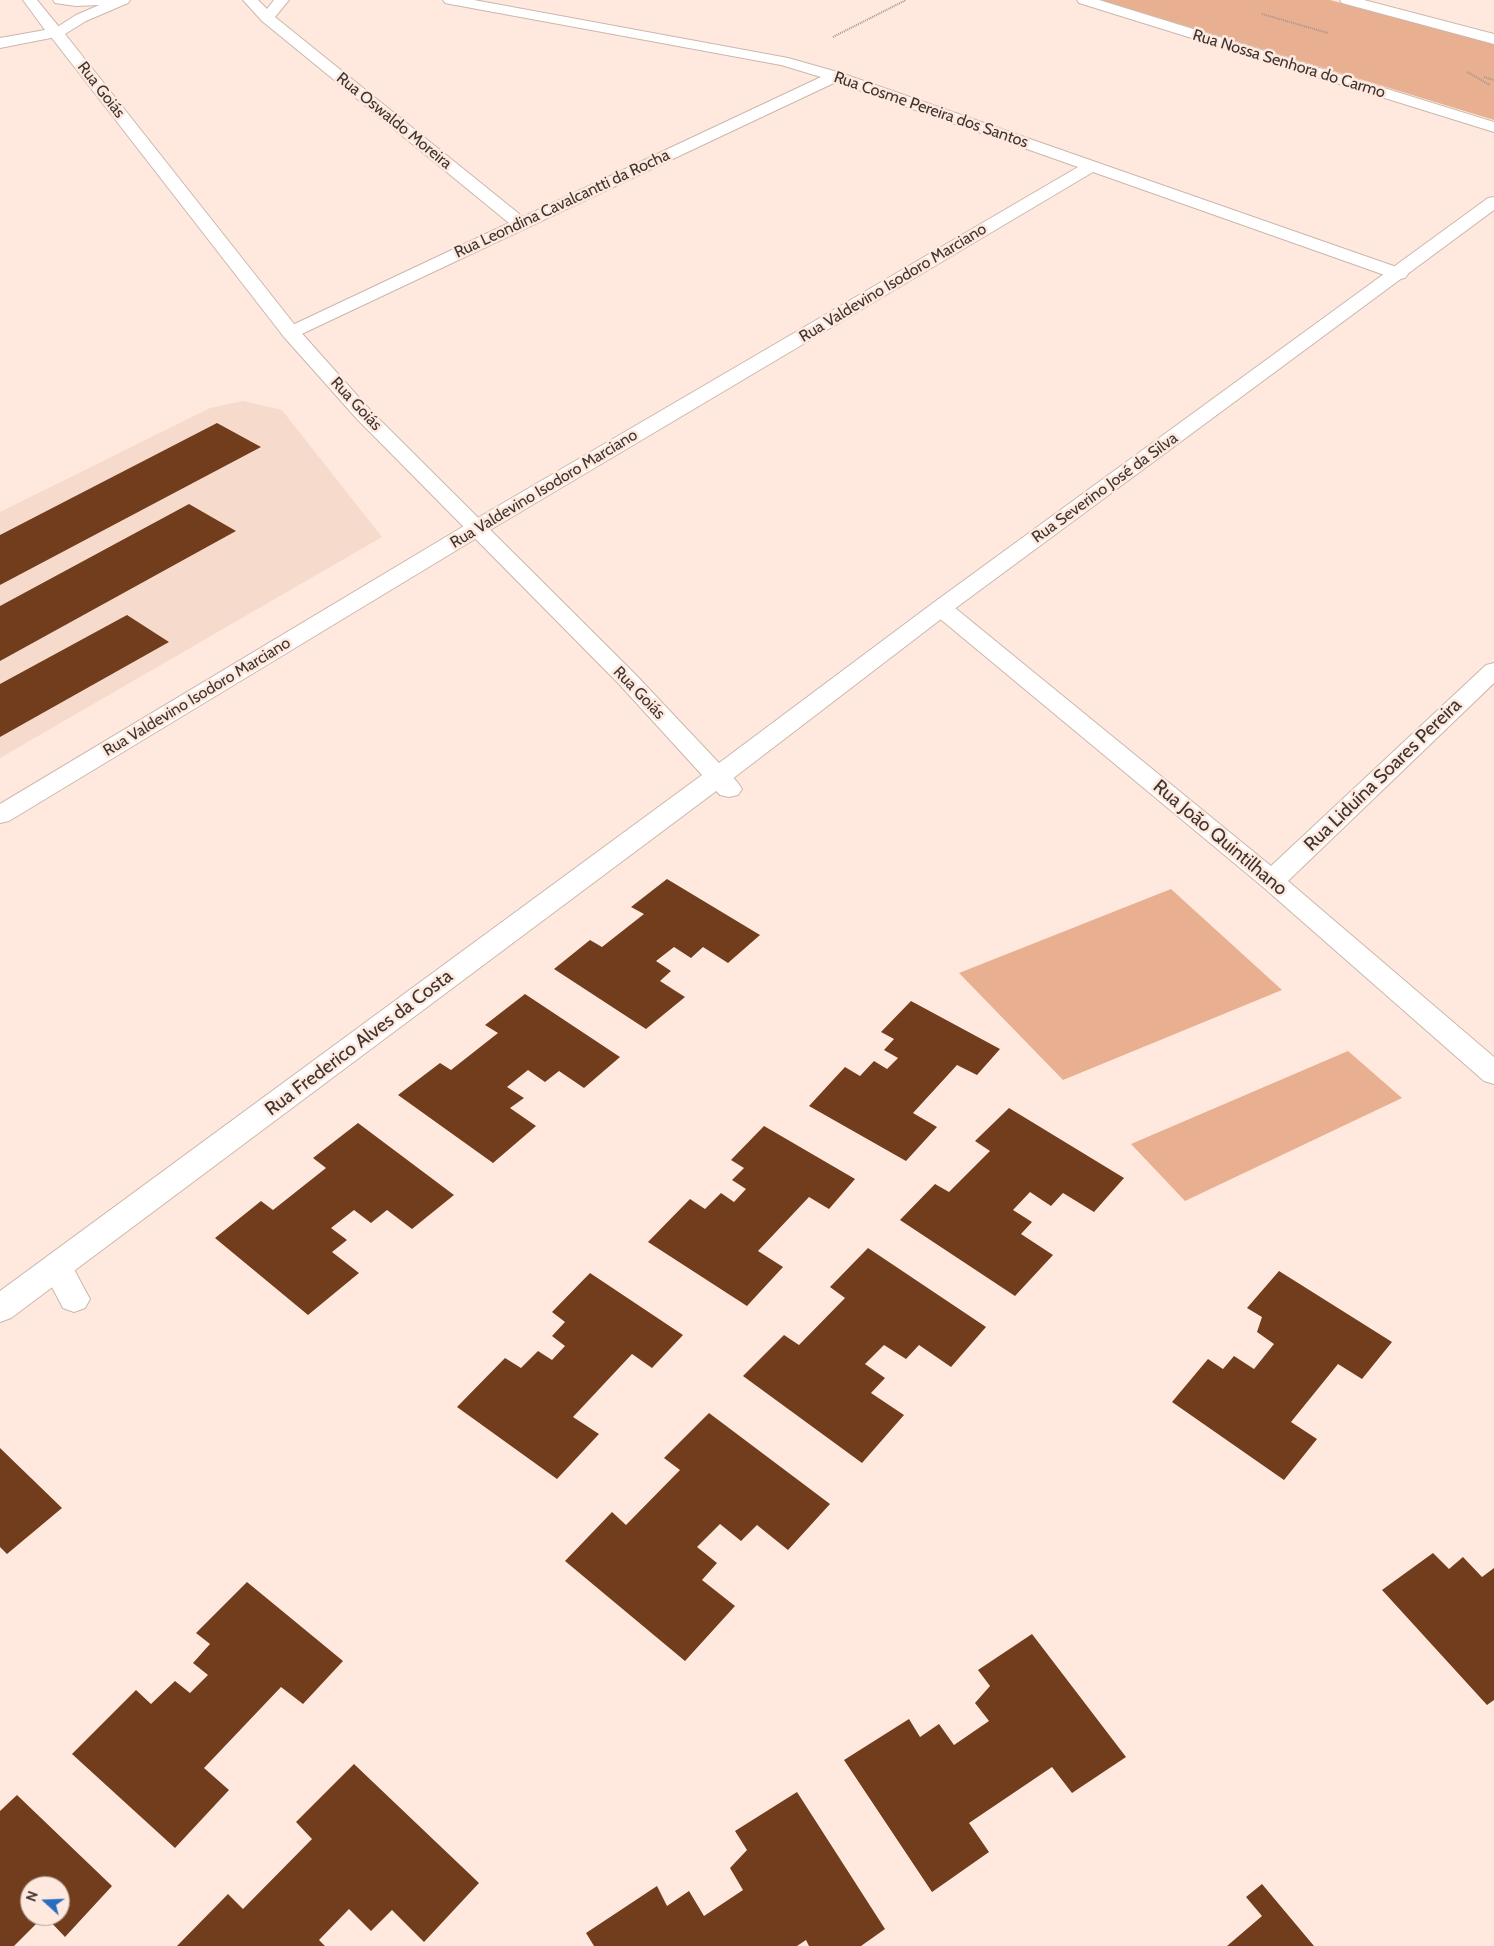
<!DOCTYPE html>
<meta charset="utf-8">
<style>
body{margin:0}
#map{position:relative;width:1494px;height:1946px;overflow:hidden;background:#ffe9de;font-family:Cabin,sans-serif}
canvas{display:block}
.north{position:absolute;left:20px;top:1876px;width:50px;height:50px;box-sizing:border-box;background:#ffe9de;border:1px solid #b1a199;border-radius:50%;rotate:290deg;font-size:14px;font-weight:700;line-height:20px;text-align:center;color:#3d3531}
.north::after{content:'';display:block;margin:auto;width:18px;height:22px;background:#286dbe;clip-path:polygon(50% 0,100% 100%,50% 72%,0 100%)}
</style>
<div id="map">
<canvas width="1494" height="1946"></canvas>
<div class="north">N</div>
</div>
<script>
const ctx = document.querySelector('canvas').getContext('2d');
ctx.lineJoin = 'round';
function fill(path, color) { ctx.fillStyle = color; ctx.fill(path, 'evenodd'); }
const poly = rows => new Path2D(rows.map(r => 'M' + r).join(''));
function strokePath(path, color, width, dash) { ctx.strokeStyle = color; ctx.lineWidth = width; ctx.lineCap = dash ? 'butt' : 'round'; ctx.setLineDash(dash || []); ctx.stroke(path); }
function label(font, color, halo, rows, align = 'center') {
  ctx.font = font + ' Cabin,sans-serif'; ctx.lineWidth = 5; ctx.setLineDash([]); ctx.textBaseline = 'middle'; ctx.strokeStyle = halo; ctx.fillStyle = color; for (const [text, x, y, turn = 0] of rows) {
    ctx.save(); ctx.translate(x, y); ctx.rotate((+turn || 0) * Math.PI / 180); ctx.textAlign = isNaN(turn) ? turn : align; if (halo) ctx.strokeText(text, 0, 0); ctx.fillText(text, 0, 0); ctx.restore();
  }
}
const built = poly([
 [243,401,282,410,382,537,0,758,0,512,210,408]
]);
const green = poly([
 [1101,0,1330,0,1494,43,1494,120],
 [1171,889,1282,990,1063,1080,959,973],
 [1348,1051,1402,1098,1185,1201,1131,1144]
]);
const building = poly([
 [217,423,261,447,0,585,0,535],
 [189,504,236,531,0,661,0,606],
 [127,615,169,642,0,737,0,684],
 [667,879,760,935,728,963,703,947,691,958,674,947,656,961,671,971,660,981,685,997,646,1029,554,969,590,940,602,947,644,914,631,907],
 [525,994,620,1057,584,1088,559,1071,545,1082,528,1070,507,1087,524,1098,510,1108,536,1126,493,1163,398,1095,440,1063,451,1070,498,1033,485,1025],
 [911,1001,1000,1049,977,1075,957,1065,913,1113,937,1127,906,1161,809,1106,845,1067,860,1076,874,1061,887,1069,898,1058,884,1050,894,1039,881,1032],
 [1009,1108,1124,1178,1094,1212,1063,1193,1051,1206,1030,1192,1013,1210,1032,1222,1021,1234,1053,1255,1015,1296,900,1220,935,1184,949,1192,990,1151,975,1141],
 [358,1123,454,1195,412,1229,387,1210,371,1223,354,1210,331,1228,347,1240,332,1252,359,1273,308,1315,215,1238,261,1201,273,1210,326,1168,313,1158],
 [764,1126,855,1179,829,1209,809,1197,758,1251,783,1267,747,1306,648,1242,690,1199,705,1209,721,1193,734,1202,746,1189,732,1180,744,1168,731,1160],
 [868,1248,986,1327,951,1367,919,1345,906,1359,884,1345,865,1364,885,1378,871,1393,904,1415,862,1463,743,1376,784,1335,799,1345,845,1298,830,1287],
 [1279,1271,1392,1342,1362,1379,1338,1364,1291,1422,1317,1439,1284,1480,1172,1402,1208,1359,1223,1369,1234,1356,1254,1369,1274,1344,1257,1332,1262,1317,1247,1308],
 [590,1273,683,1335,652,1368,632,1354,573,1417,599,1434,557,1479,457,1407,505,1358,521,1368,538,1351,552,1360,565,1346,552,1336,565,1322,552,1312],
 [709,1413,830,1504,788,1550,757,1525,741,1541,720,1524,697,1547,717,1563,702,1580,735,1606,685,1661,565,1561,612,1512,626,1525,680,1470,664,1458],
 [0,1448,62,1508,7,1554,0,1547],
 [1433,1553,1449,1569,1463,1557,1482,1577,1494,1568,1494,1700,1487,1705,1382,1590],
 [247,1582,343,1661,303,1704,281,1687,204,1768,229,1790,175,1848,72,1754,136,1690,151,1704,175,1681,190,1693,208,1675,193,1663,210,1644,196,1633],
 [1032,1634,1126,1757,1072,1793,1052,1767,969,1823,989,1852,932,1892,844,1760,909,1719,920,1737,939,1724,954,1745,989,1721,975,1703,990,1686,978,1670],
 [354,1764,479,1883,424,1942,392,1910,371,1931,349,1909,319,1940,325,1946,177,1946,228,1894,243,1909,312,1839,296,1822],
 [797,1792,885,1929,861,1946,809,1946,806,1940,797,1946,594,1946,586,1933,657,1886,667,1906,689,1891,704,1916,743,1890,730,1868,747,1850,735,1831],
 [17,1795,112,1886,65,1937,45,1916,60,1916,60,1886,30,1886,30,1916,44,1916,14,1946,0,1946,0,1811],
 [1262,1884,1314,1946,1227,1946,1262,1916,1246,1897]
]);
const path = poly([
 [1262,14,1328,33],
 [833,37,906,0],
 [1467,72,1490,85],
 [1484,77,1494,80]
]);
const minor = poly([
 [23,0,37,0,64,33,61,36,0,48,0,38,45,30,23,0],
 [53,0,129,0,127,3,122,4,76,6,55,3,53,0],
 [243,0,258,0,267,9,274,0,289,0,275,17,523,217,821,77,781,65,450,4,445,3,443,0,474,0,788,58,841,73,1405,270,1408,274,1405,278,1399,279,1393,278,1093,172,485,533,9,821,0,823,0,804,469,523,1078,167,836,82,291,339,284,337,281,333,284,329,509,223,262,21,243,0],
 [1340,0,1364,0,1494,34,1494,44,1342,3,1340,0],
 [941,601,949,603,1271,866,1486,665,1494,663,1494,683,1288,881,1494,1057,1494,1084,1484,1081,1263,887,933,613,930,608,933,603,941,601],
 [718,769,727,771,738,783,742,789,738,795,729,797,720,795,709,783,706,777,709,771,718,769],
 [57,1254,68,1258,85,1290,90,1299,85,1308,74,1312,63,1308,46,1276,41,1267,46,1258,57,1254]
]);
const major = poly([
 [111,0,130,0,128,3,86,21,65,34,298,329,371,411,635,674,719,763,933,603,1488,198,1494,197,1494,210,949,613,727,783,11,1318,0,1322,0,1291,702,775,619,684,357,419,284,337,48,33,76,15,111,0],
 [1077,0,1099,0,1494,122,1494,132,1079,3,1077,0]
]);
const farStreetnames = [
 ["Rua Nossa Senhora do Carmo",1289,64,17],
 ["Rua Goiás",101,90,52],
 ["Rua Cosme Pereira dos Santos",931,110,19],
 ["Rua Oswaldo Moreira",394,121,39],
 ["Rua Leondina Cavalcantti da Rocha",562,204,-25],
 ["Rua Valdevino Isodoro Marciano",893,283,-31],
 ["Rua Goiás",356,404,47],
 ["Rua Severino José da Silva",1105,488,-36],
 ["Rua Valdevino Isodoro Marciano",544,489,-31],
 ["Rua Goiás",639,693,46],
 ["Rua Valdevino Isodoro Marciano",197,697,-31]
];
const streetNames = [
 ["Rua Liduína Soares Pereira",1383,775,-44],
 ["Rua João Quintilhano",1220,838,40],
 ["Rua Frederico Alves da Costa",359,1043,-37]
];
fill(built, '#f6dacc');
fill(green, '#e8af90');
fill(building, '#713d1d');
strokePath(minor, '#cbb7ac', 2);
strokePath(major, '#cbb7ac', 2);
strokePath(path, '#a6968f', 2, [1, 1]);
fill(minor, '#fff');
fill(major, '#fff');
label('16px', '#3d3531', '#ffe9de', farStreetnames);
label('19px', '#3d3531', '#ffe9de', streetNames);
</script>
